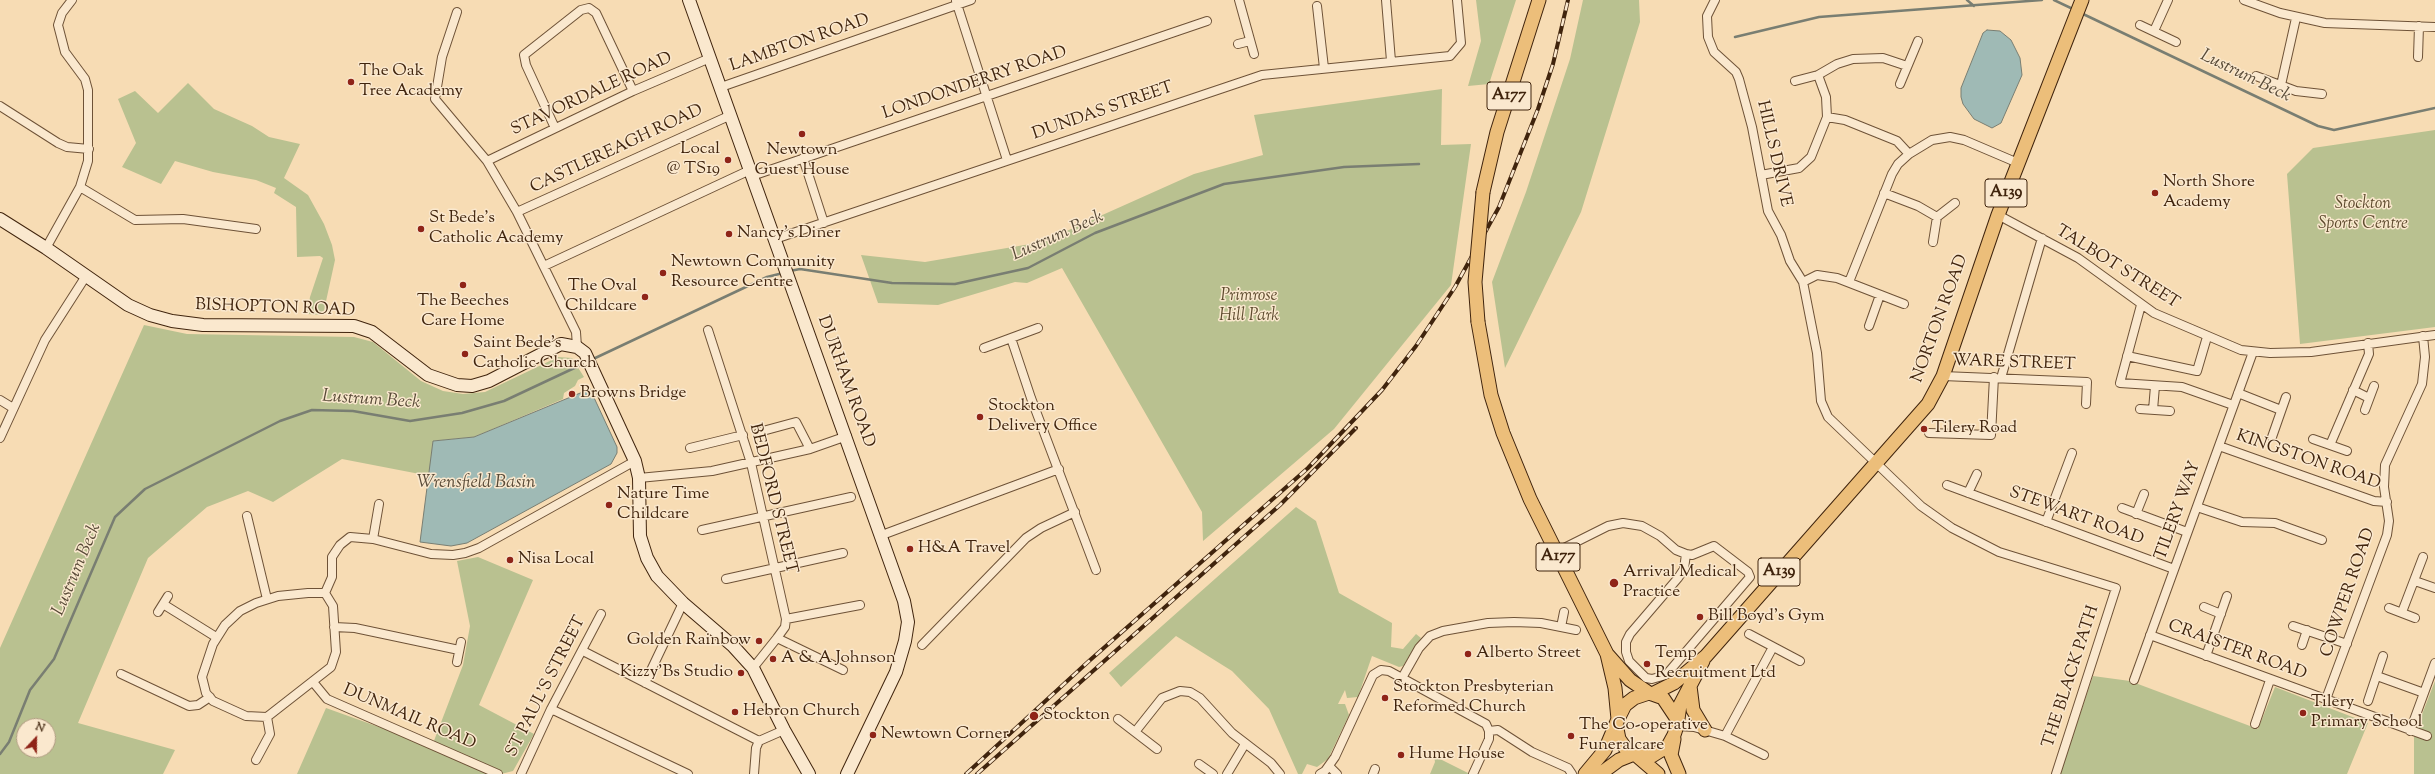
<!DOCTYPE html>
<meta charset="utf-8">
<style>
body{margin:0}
#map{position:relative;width:2435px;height:774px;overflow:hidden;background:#f7dcb4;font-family:"Sorts Mill Goudy",serif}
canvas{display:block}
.north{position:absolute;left:16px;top:718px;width:40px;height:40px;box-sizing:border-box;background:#fae8ce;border:1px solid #b09a81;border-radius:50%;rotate:22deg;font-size:11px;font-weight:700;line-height:16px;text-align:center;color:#40240d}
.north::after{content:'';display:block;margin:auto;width:14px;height:18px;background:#8f2418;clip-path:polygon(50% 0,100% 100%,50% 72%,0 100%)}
</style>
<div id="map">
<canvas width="2435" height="774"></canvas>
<div class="north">N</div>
</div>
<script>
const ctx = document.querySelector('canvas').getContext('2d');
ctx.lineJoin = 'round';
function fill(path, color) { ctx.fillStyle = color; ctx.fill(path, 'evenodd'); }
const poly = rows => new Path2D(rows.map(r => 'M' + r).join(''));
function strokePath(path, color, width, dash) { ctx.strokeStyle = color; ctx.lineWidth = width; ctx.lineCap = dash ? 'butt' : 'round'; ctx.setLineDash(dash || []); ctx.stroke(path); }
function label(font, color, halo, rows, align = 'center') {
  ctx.font = font + ' "Sorts Mill Goudy",serif'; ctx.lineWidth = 3; ctx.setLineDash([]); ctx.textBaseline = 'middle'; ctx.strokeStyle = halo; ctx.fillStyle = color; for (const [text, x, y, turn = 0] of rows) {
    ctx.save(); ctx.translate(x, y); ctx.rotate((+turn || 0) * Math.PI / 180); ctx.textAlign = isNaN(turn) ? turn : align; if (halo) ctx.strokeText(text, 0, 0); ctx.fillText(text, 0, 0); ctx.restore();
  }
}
const green = poly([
 [1476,0,1516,0,1489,84,1468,86,1481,41],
 [1583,0,1639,0,1640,22,1581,212,1505,368,1492,282,1526,192,1570,59],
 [188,83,214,109,252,126,269,137,300,144,284,178,308,195,324,224,332,245,335,260,323,315,307,314,310,297,323,258,320,256,297,257,296,207,274,193,276,188,256,180,213,172,175,161,161,184,122,167,136,143,118,99,135,91,158,113],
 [1442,89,1441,145,1471,144,1451,285,1334,429,1203,541,1202,512,1062,268,1027,283,1015,282,938,305,878,303,861,255,925,262,1042,242,1194,174,1263,155,1254,115],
 [2435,130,2435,327,2300,344,2287,174,2313,148],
 [144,325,187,334,354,337,373,342,421,381,443,391,463,394,485,392,558,357,572,358,584,377,578,380,575,386,564,393,563,399,474,437,433,441,430,476,342,459,273,502,248,491,207,507,148,558,78,723,175,750,163,774,0,774,0,648],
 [24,726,48,726,48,750,24,750],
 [1296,507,1316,521,1339,593,1392,623,1391,647,1403,649,1416,634,1421,638,1403,666,1399,667,1372,656,1358,697,1347,698,1345,690,1338,704,1345,704,1349,715,1328,759,1317,767,1307,764,1302,774,1298,774,1269,709,1232,671,1176,636,1121,687,1109,673],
 [478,557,533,580,479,705,534,734,513,771,501,774,297,774,326,708,432,746,463,665,470,626,457,561],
 [2093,676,2130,681,2258,729,2275,687,2368,723,2347,774,2060,774],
 [2435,681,2435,774,2414,774,2414,735],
 [1434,756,1468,773,1468,774,1430,774,1435,762]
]);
const water = poly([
 [1987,30,2000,31,2011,40,2020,58,2022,75,2001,123,1992,128,1974,119,1963,104,1961,97,1961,88,1983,33,1987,30],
 [590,389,617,447,617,453,611,464,467,543,451,546,420,542,433,441,474,437,590,389]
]);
const stream = poly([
 [1967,0,1974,6],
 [2054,0,2075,10],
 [2081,13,2318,126,2334,130,2435,108],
 [1735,37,1819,17,2042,0],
 [790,271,800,269,892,283,955,284,1028,268,1095,233,1224,184,1344,167,1419,164],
 [591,360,767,277,783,273],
 [0,754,9,742,30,690,54,659,115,517,145,489,280,421,312,410,353,411,410,421,462,413,504,401,585,363]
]);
const street = poly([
 [1239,0,1254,54],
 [1386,0,1391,61],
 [1715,0,1707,16,1708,37,1714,52,1736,72,1739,79,1752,127,1768,211,1781,235,1790,261,1803,282,1817,353,1821,401,1828,417,1921,506,1952,528,1999,552,2116,588,2056,774],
 [2244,0,2280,13,2325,23,2435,27],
 [956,1,1007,160],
 [1317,6,1324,68],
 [457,12,442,57,435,99,487,161,517,212,576,332,577,347],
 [2140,25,2176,42],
 [2154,31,2168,0],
 [1238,44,1250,41],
 [2418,57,2419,26],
 [2256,76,2296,91,2322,94],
 [1795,81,1818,75,1837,64,1853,59,1883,58,1907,66],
 [1900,84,1918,41],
 [2281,85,2296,18],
 [721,87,971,0],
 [0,106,58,143,67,147,89,149],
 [1827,117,1845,120,1897,141,1909,154],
 [555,128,526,65,524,55,581,10,589,8,596,13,633,91],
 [803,158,824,223],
 [487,161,633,91,710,58],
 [1761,175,1799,168,1811,157,1827,117,1826,97,1818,75],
 [752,176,1207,21],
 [80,187,135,220,183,219,256,229],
 [1884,193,1918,206,1937,217],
 [517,212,731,115],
 [1998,215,2078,258,2154,313,2241,350,2270,353,2311,352,2435,335],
 [775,239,1262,75,1450,56,1461,43,1457,0],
 [1933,242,1937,217,1955,203],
 [46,248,80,187,88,161,88,90,85,79,65,52,58,25,62,13,72,0],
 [544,266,750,170],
 [1803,282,1817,275,1837,278,1904,304],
 [1849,282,1892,174,1898,164,1909,154,1932,140,1950,137,1964,140,2018,163],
 [2141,305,2120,383,2182,387,2233,405],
 [1869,326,1880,295],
 [708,330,751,463,786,619,785,627,777,638,753,668],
 [1011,338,1031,398,1096,570],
 [984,348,1038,328],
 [2127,356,2197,371,2207,337],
 [1943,376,2087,382,2086,404],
 [2001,378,2042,238],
 [2353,390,2369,398],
 [2238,393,2281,410],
 [0,400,13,408],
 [2140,409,2170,411],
 [2153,410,2155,386],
 [2365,410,2374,386],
 [759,432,796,422,810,449],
 [1929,433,1991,435,1994,377],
 [2272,437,2286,397],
 [0,438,45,340,86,276],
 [2313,439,2347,451],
 [2330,445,2369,354,2368,343],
 [2219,446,2374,501,2387,502],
 [690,448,743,435],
 [639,478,712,471,810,449,847,436],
 [1947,485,2174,569],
 [1968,493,1977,474],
 [2197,507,2242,522,2275,523,2322,540],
 [2122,508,2187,532],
 [2136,514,2144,494],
 [247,516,267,599],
 [2046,522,2072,453],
 [702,530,851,497],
 [882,535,1059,469],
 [373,539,379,504],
 [1556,552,1608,526,1623,523,1642,526,1660,536,1676,550,1686,554,1692,555,1714,546,1748,572,1750,577,1666,675,1652,679,1646,678,1629,661,1626,652,1626,642,1630,634,1678,578,1684,569,1686,554],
 [726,579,843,553],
 [2415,581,2435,588],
 [308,593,325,593,333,606,336,652,331,667,267,717,246,716,213,701,206,693,202,677,213,644,225,625,240,611,256,603,278,596,308,593],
 [325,593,332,577,332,557,340,545,350,537,373,539,431,554,453,555,465,553,479,548,635,461],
 [163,604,216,637],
 [2204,607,2221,614],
 [2389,608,2415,618],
 [158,612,168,596],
 [2402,612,2423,557],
 [786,619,860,605],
 [2293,626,2347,644],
 [334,627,355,628,459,650],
 [1561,627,1564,612],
 [1749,634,1800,661],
 [2150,635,2427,736],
 [777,638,843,670],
 [922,645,1026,538,1041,528,1075,512],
 [2302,645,2307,630],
 [583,651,759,741],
 [2206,656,2227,596],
 [457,662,461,642],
 [121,674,189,706,198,705,210,697],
 [2377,676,2424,693],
 [1402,678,1419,648,1430,636,1443,631,1488,623,1514,622,1541,623,1576,630],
 [2134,680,2253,352],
 [313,682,327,699,498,774],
 [645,683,683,603],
 [2326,699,2387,535,2389,521,2384,487,2385,465,2422,384,2425,357,2423,336],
 [2368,701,2383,656],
 [551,709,688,774],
 [1118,719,1157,749],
 [2255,724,2270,680],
 [1677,726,1694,727,1725,736,1764,755],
 [2410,731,2435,663],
 [1135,732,1162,698,1180,691,1190,692,1200,698,1232,733,1271,763,1280,774],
 [1725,736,1773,647],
 [256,760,270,734,267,717],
 [1199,764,1213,774],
 [1329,766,1337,774],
 [521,774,551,709,601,614],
 [754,774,756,748,759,741,784,730],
 [1227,774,1245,744],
 [1320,774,1325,771,1335,757,1373,675,1381,670,1389,671,1486,724,1489,731,1498,730,1532,752,1568,768,1572,774],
 [1373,774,1375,769],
 [1473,774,1489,739,1489,731]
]);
const secondary = poly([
 [689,0,904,601,908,622,905,641,896,672,847,774],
 [0,219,46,248,128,305,150,315,172,321,203,325,354,326,372,332,428,375,457,385,472,386,489,381,561,344,577,347,585,353,635,461,639,478,640,536,647,558,657,576,683,603,733,646,753,668,784,730,809,774]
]);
const primary = poly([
 [1483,192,1497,132,1539,0],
 [1478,322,1491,395,1503,433,1530,499,1607,654,1615,688,1618,719],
 [1607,654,1630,680,1649,693],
 [1690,686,1693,710,1705,730],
 [1652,694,1674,683,1706,656,1928,404,1943,376,1998,215,2082,0],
 [1677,719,1663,698,1649,693,1634,698,1625,705,1618,719,1616,724,1619,739,1626,749,1636,755,1652,756,1668,746,1674,735,1677,726,1680,705,1703,661],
 [1674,739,1671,755,1679,774],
 [1636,755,1658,774],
 [1585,774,1605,750,1616,724],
 [1600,774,1619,760,1634,754]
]);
const rail = poly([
 [966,774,1089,661,1308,468,1382,390,1416,346,1455,287,1499,207,1538,109,1553,64,1568,0],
 [977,774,1280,505,1356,428]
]);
const primaryBridge = poly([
 [1478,322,1475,282,1483,192]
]);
const markers = [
 [351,82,4,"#8f2418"],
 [802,134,4,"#8f2418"],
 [728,160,4,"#8f2418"],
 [2155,193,4,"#8f2418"],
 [421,229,4,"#8f2418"],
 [729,234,4,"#8f2418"],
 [663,273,4,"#8f2418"],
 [463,285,4,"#8f2418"],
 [645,297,4,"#8f2418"],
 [465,354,4,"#8f2418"],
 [572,394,4,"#8f2418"],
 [980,417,4,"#8f2418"],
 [1924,429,4,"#8f2418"],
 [609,505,4,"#8f2418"],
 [910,549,4,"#8f2418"],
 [510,560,4,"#8f2418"],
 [1614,583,5,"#8f2418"],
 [1700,617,4,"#8f2418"],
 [759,641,4,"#8f2418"],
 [1468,654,4,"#8f2418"],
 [773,659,4,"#8f2418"],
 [1647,664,4,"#8f2418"],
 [741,673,4,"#8f2418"],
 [1385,698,4,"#8f2418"],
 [735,712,4,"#8f2418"],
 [2303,713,4,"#8f2418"],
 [1034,716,5,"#8f2418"],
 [873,735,4,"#8f2418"],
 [1571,736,4,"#8f2418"],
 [1401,755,4,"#8f2418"]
];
const shields = [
 [1509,96,44],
 [2006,193,42],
 [1558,557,44],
 [1779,572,42]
];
const shieldNames = [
 ["A177",1509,96],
 ["A139",2006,193],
 ["A177",1558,557],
 ["A139",1779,572]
];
const streetNames = [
 ["LAMBTON ROAD",800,44,-19],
 ["LONDONDERRY ROAD",975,84,-19],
 ["STAVORDALE ROAD",592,95,-25],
 ["DUNDAS STREET",1103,112,-19],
 ["CASTLEREAGH ROAD",617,150,-25],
 ["HILLS DRIVE",1773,154,77],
 ["TALBOT STREET",2117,268,32],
 ["BISHOPTON ROAD",275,309,2],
 ["NORTON ROAD",1941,319,-70],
 ["WARE STREET",2014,364,2],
 ["DURHAM ROAD",845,382,70],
 ["KINGSTON ROAD",2308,461,19],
 ["BEDFORD STREET",772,499,76],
 ["TILERY WAY",2179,511,-70],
 ["STEWART ROAD",2076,517,20],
 ["COWPER ROAD",2349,593,-71],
 ["CRAISTER ROAD",2237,651,20],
 ["THE BLACK PATH",2072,677,-72],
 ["ST PAUL'S STREET",547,687,-63],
 ["DUNMAIL ROAD",409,718,23]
];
const poiNames = [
 ["The Oak",359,72],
 ["Tree Academy",359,92],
 ["Local",720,150,"right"],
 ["@ TS19",720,170,"right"],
 ["Newtown",802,151,"center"],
 ["Guest House",802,171,"center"],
 ["North Shore",2163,183],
 ["Academy",2163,203],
 ["St Bede's",429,219],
 ["Catholic Academy",429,239],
 ["Nancy's Diner",737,234],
 ["Newtown Community",671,263],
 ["Resource Centre",671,283],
 ["The Oval",637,287,"right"],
 ["Childcare",637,307,"right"],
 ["The Beeches",463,302,"center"],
 ["Care Home",463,322,"center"],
 ["Saint Bede's",473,344],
 ["Catholic Church",473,364],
 ["Browns Bridge",580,394],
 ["Stockton",988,407],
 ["Delivery Office",988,427],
 ["Tilery Road",1932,429],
 ["Nature Time",617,495],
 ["Childcare",617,515],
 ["H&A Travel",918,549],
 ["Nisa Local",518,560],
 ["Arrival Medical",1623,573],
 ["Practice",1623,593],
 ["Bill Boyd’s Gym",1708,617],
 ["Golden Rainbow",751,641,"right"],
 ["Alberto Street",1476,654],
 ["Temp",1655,654],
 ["Recruitment Ltd",1655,674],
 ["A & A Johnson",781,659],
 ["Kizzy'Bs Studio",733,673,"right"],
 ["Stockton Presbyterian",1393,688],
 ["Reformed Church",1393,708],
 ["Tilery",2311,703],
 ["Primary School",2311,723],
 ["Hebron Church",743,712],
 ["Stockton",1043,716],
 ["The Co-operative",1579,726],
 ["Funeralcare",1579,746],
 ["Newtown Corner",881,735],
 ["Hume House",1409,755]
];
const parkNames = [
 ["Stockton",2363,205],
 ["Sports Centre",2363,225],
 ["Primrose",1249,297],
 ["Hill Park",1249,317]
];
const waterNames = [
 ["Lustrum Beck",2245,77,26],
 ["Lustrum Beck",1058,237,-24],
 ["Lustrum Beck",371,401,4],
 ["Wrensfield Basin",476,484],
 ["Lustrum Beck",78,570,-67]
];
fill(green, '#b9c190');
fill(water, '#9fbab5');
strokePath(water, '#797e72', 1);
strokePath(stream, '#797e72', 2.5);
strokePath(street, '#6e5237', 10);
strokePath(secondary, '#40240d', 14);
strokePath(primary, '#40240d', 15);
strokePath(street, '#fae8ce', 8);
strokePath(secondary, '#fae8ce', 12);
strokePath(primary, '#ecbe7a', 13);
strokePath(rail, '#40240d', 4);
strokePath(rail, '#fae8ce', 2.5, [8]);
strokePath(primaryBridge, '#40240d', 15, []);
strokePath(primaryBridge, '#ecbe7a', 13);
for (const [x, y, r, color] of markers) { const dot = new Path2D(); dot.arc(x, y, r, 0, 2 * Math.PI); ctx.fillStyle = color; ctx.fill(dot); strokePath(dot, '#fae8ce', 1.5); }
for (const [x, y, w] of shields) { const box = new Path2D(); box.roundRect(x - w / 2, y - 14, w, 28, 3); ctx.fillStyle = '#fae8ce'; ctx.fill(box); strokePath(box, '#40240d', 1); }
label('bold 16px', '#40240d', null, shieldNames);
label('17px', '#40240d', '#fae8ce', streetNames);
label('17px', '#40240d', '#fae8ce', poiNames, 'left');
label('italic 17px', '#5e4b2e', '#fae8ce', parkNames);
label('italic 18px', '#584a37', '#fae8ce', waterNames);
</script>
